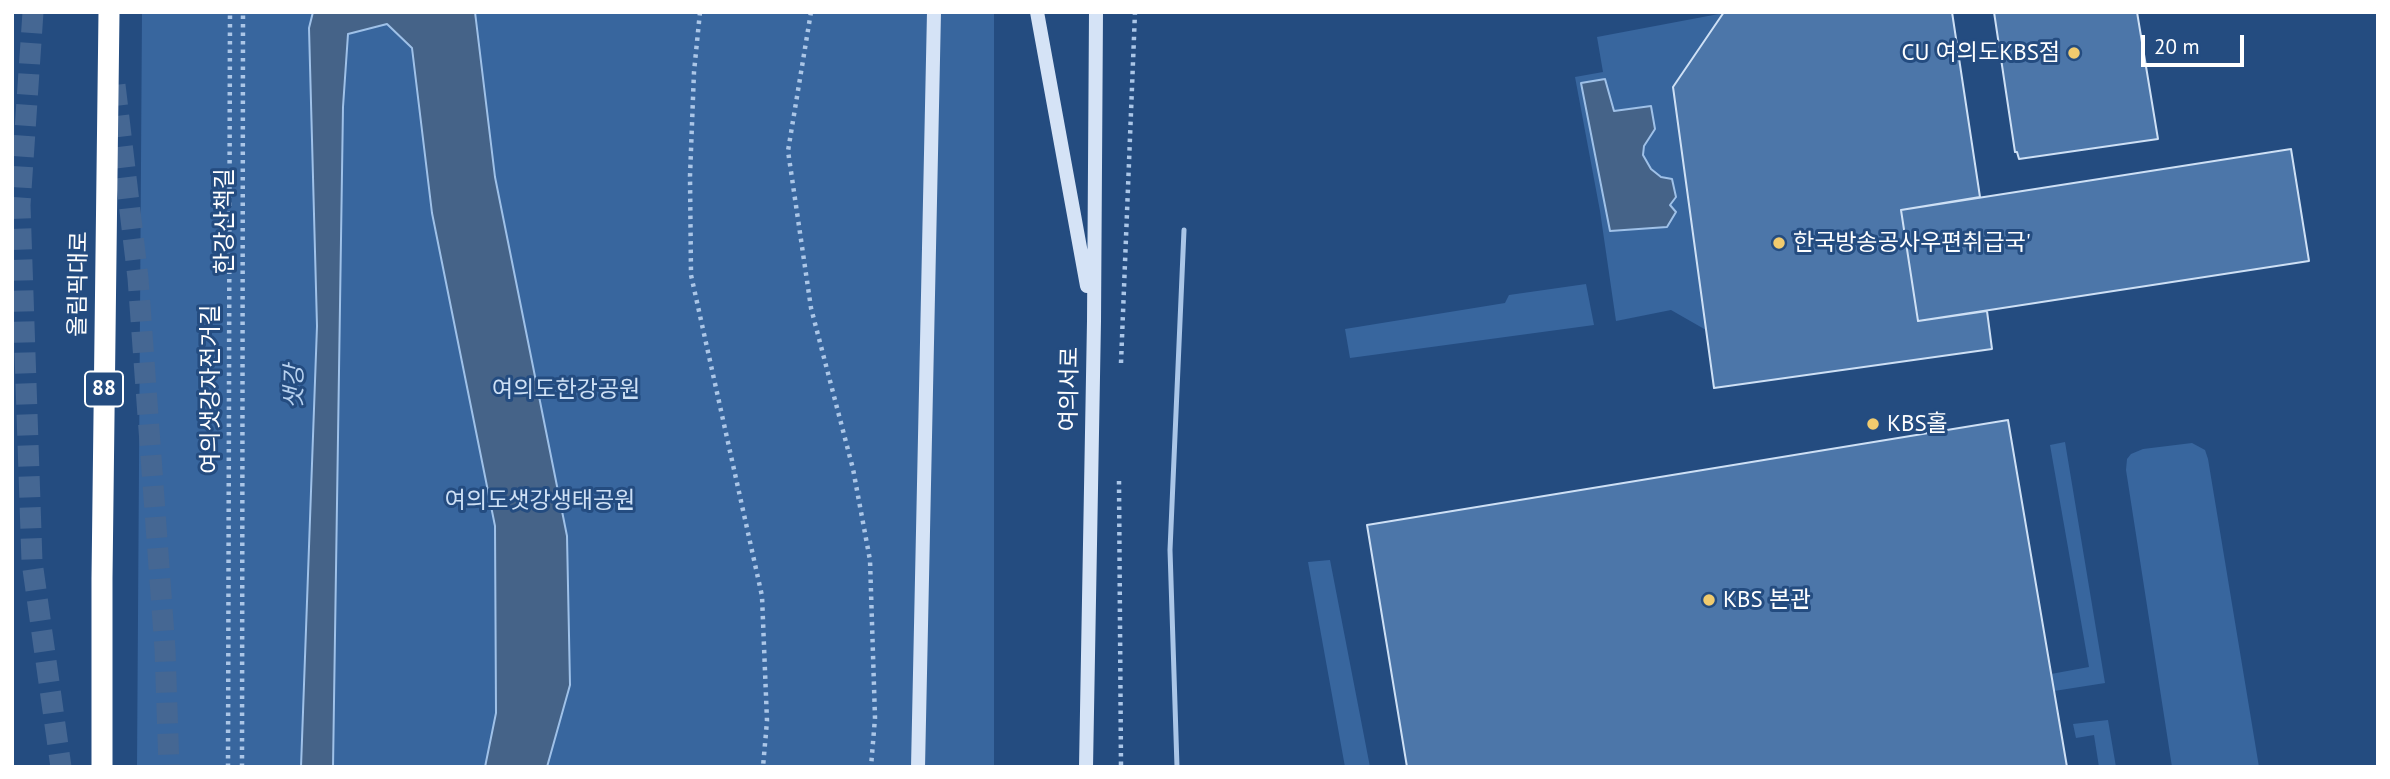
<!DOCTYPE html>
<meta charset="utf-8">
<style>
body{margin:0}
#map{position:relative;width:2390px;height:779px;overflow:hidden;background:#244c80;font-family:"PT Sans",sans-serif}
canvas{display:block}
.frame{position:absolute;inset:0;border:14px solid #fff;pointer-events:none}
.scale{position:absolute;left:2141px;top:35px;width:103px;height:32px;box-sizing:border-box;border:4px solid #fff;border-top:0;padding-left:9px;font-size:21px;line-height:24px;white-space:nowrap;color:#fff;-webkit-text-stroke:5px #244c80;paint-order:stroke}
</style>
<div id="map">
<canvas width="2390" height="779"></canvas>
<div class="frame"></div>
<div class="scale">20 m</div>
</div>
<script>
const ctx = document.querySelector('canvas').getContext('2d');
ctx.lineJoin = 'round';
function fill(path, color) { ctx.fillStyle = color; ctx.fill(path, 'evenodd'); }
const poly = rows => new Path2D(rows.map(r => 'M' + r).join(''));
function strokePath(path, color, width, dash) { ctx.strokeStyle = color; ctx.lineWidth = width; ctx.lineCap = dash ? 'butt' : 'round'; ctx.setLineDash(dash || []); ctx.stroke(path); }
function label(font, color, halo, rows, align = 'center') {
  ctx.font = font + ' "PT Sans","Noto Sans KR",sans-serif'; ctx.lineWidth = 6; ctx.setLineDash([]); ctx.textBaseline = 'middle'; ctx.strokeStyle = halo; ctx.fillStyle = color; for (const [text, x, y, turn = 0] of rows) {
    ctx.save(); ctx.translate(x, y); ctx.rotate((+turn || 0) * Math.PI / 180); ctx.textAlign = isNaN(turn) ? turn : align; if (halo) ctx.strokeText(text, 0, 0); ctx.fillText(text, 0, 0); ctx.restore();
  }
}
const green = poly([
 [142,12,994,12,994,767,137,767],
 [1724,13,1706,330,1671,310,1616,321,1600,211,1575,77,1603,72,1597,37],
 [1586,284,1594,325,1350,358,1345,329,1505,303,1509,295],
 [2065,442,2105,683,2054,691,2051,674,2089,667,2050,445],
 [2192,443,2205,450,2208,459,2259,767,2172,767,2126,470,2127,459,2131,454,2143,449],
 [1330,560,1370,767,1345,767,1308,562],
 [2108,720,2116,767,2099,767,2094,735,2076,738,2073,724]
]);
const water = poly([
 [313,12,475,12,495,177,567,536,570,685,547,767,485,767,496,713,495,526,432,213,412,48,387,24,348,34,343,107,333,767,301,767,317,326,309,28,313,12],
 [1605,79,1614,111,1651,106,1655,129,1644,146,1643,155,1651,169,1661,177,1672,179,1676,197,1670,205,1676,212,1667,227,1610,231,1581,83,1605,79]
]);
const building = poly([
 [1952,12,1980,197,1901,210,1918,321,1987,311,1992,349,1714,388,1673,87,1724,12,1952,12],
 [1994,12,2137,12,2158,139,2019,159,2017,152,2015,152,1994,12],
 [2291,149,2309,261,1918,321,1901,210,2291,149],
 [2008,420,2067,767,1407,767,1367,525,2008,420]
]);
const highwayTunnel = poly([
 [33,12,20,205,32,562,61,767],
 [115,85,138,278,165,649,169,767]
]);
const path = poly([
 [700,12,694,72,690,176,691,275,762,596,767,721,763,767],
 [811,12,788,151,811,308,853,469,870,560,875,718,871,767],
 [1121,363,1135,12],
 [1119,481,1121,767],
 [228,767,230,12],
 [242,767,243,12]
]);
const lane = poly([
 [1177,767,1170,550,1184,230]
]);
const secondary = poly([
 [1037,12,1087,286],
 [918,767,934,12],
 [1086,767,1094,321,1096,12]
]);
const highway = poly([
 [102,767,102,578,109,12]
]);
const markers = [
 [2074,53,7,"#f1cb6e"],
 [1779,243,7,"#f1cb6e"],
 [1873,424,7,"#f1cb6e"],
 [1709,600,7,"#f1cb6e"]
];
const shields = [
 [104,389,38]
];
const shieldNames = [
 ["88",104,389]
];
const poiNames = [
 ["CU 여의도KBS점",2060,53,"right"],
 ["한국방송공사우편취급국'",1793,243],
 ["KBS홀",1887,424],
 ["KBS 본관",1723,600]
];
const streetNames = [
 ["한강산책길",225,221,-90],
 ["올림픽대로",79,284,-89],
 ["여의샛강자전거길",211,389,-90],
 ["여의서로",1070,389,-89]
];
const parkNames = [
 ["여의도한강공원",566,390],
 ["여의도샛강생태공원",540,501]
];
const waterNames = [
 ["샛강",295,387,-89]
];
fill(green, '#38669e');
fill(water, '#456388');
strokePath(water, '#9fc1e8', 2);
fill(building, '#4c76a9');
strokePath(building, '#cee0f5', 2);
strokePath(highwayTunnel, '#456793', 21, [21, 10]);
strokePath(path, '#abc6e7', 4.5, [3.5, 5]);
strokePath(lane, '#abc6e7', 5);
strokePath(secondary, '#d5e3f6', 14);
strokePath(highway, '#fff', 21);
for (const [x, y, r, color] of markers) { const dot = new Path2D(); dot.arc(x, y, r, 0, 2 * Math.PI); ctx.fillStyle = color; ctx.fill(dot); strokePath(dot, '#244c80', 2.5); }
for (const [x, y, w] of shields) { const box = new Path2D(); box.roundRect(x - w / 2, y - 17.5, w, 35, 5); ctx.fillStyle = '#244c80'; ctx.fill(box); strokePath(box, '#fff', 2); }
label('bold 21px', '#fff', null, shieldNames);
label('23px', '#fff', '#244c80', poiNames, 'left');
label('23px', '#fff', '#244c80', streetNames);
label('23px', '#cee0f5', '#244c80', parkNames);
label('italic 24px', '#b6d0ee', '#244c80', waterNames);
</script>
